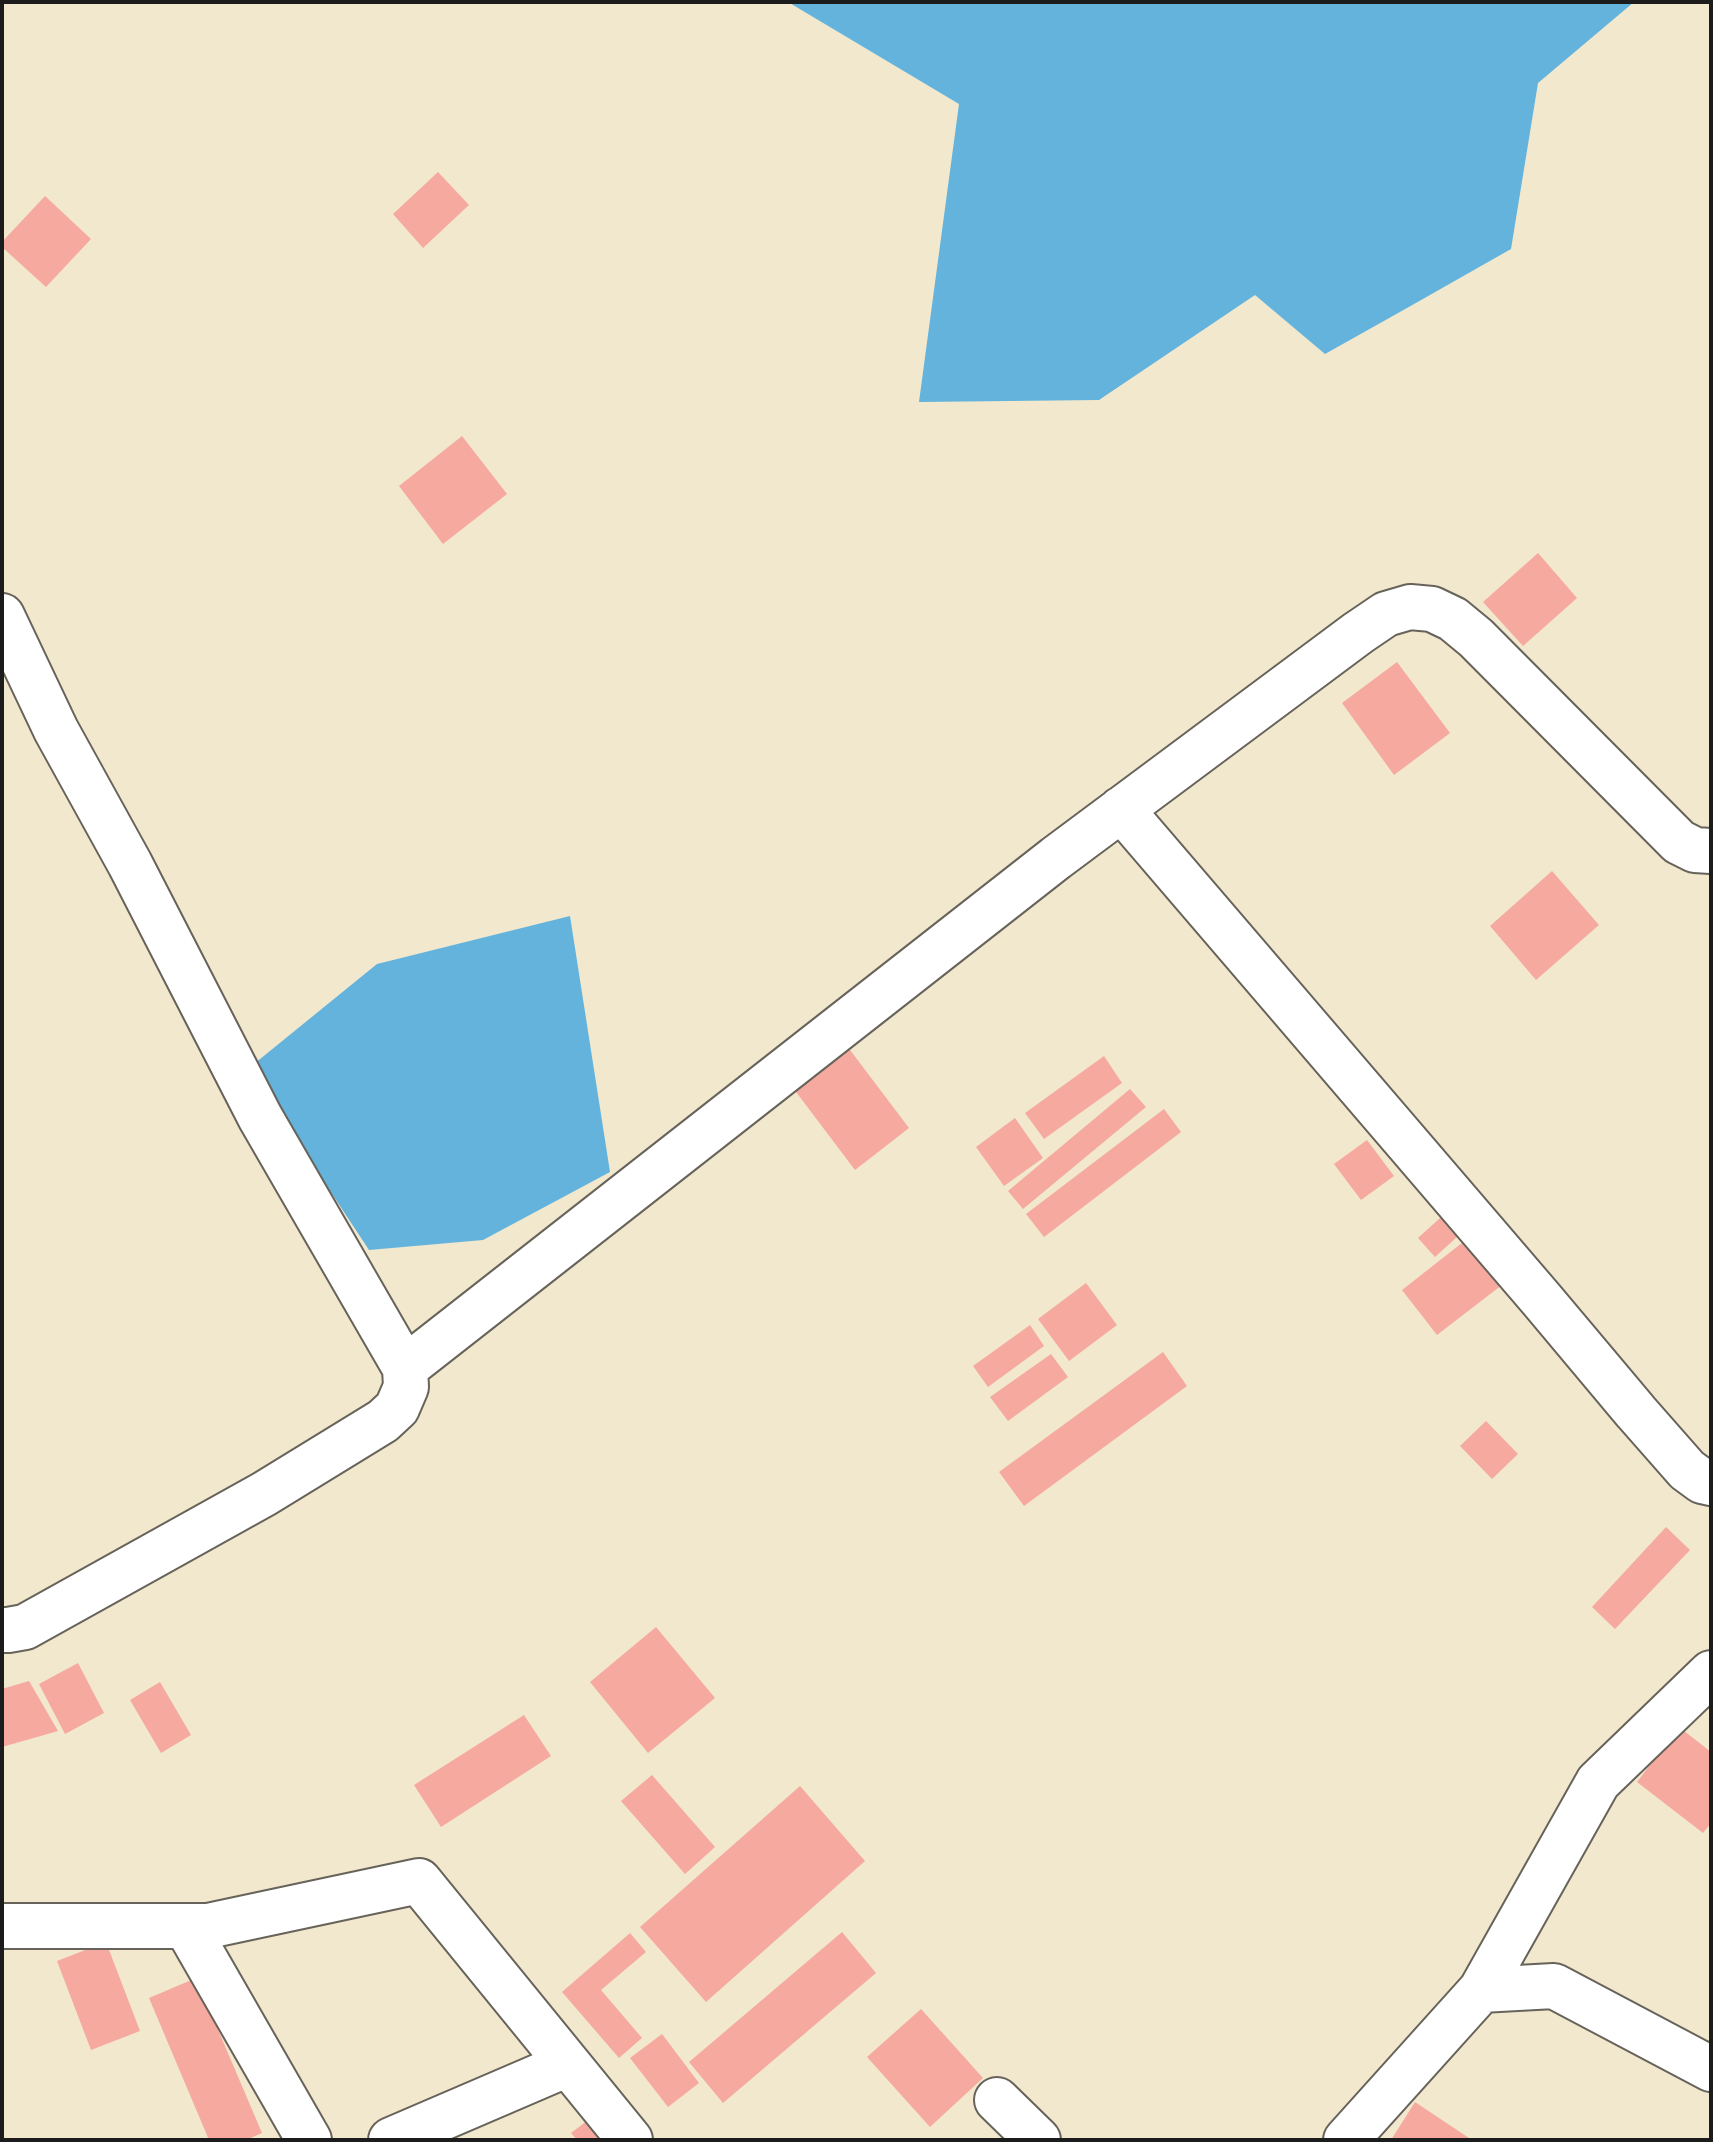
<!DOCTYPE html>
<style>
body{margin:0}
#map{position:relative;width:1713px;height:2142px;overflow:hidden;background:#f1e8ce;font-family:Mali,sans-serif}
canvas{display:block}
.frame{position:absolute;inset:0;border:4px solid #1c1c1c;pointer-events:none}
</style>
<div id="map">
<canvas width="1713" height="2142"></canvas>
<div class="frame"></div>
</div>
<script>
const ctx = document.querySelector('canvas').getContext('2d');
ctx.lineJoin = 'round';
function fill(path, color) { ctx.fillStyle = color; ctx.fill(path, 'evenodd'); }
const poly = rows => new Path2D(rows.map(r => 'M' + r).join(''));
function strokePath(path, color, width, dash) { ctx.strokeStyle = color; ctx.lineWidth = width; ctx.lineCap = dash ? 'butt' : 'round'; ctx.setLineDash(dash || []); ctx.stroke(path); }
const water = poly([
 [788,2,1634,2,1538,83,1511,249,1407,308,1325,354,1255,295,1099,400,919,402,959,104],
 [570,916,610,1172,483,1240,369,1250,249,1068,377,964]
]);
const building = poly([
 [438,172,469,205,423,248,393,214],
 [45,196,91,239,46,287,2,247,2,242],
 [462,436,507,494,443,544,399,486],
 [1538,553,1577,598,1523,646,1483,602],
 [1397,662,1450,733,1394,775,1342,703],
 [1552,871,1599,925,1536,980,1490,926],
 [844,1042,909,1128,855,1170,790,1084],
 [1104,1056,1122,1083,1044,1139,1025,1113],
 [1130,1089,1146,1107,1023,1209,1008,1191],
 [1164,1109,1181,1132,1044,1237,1026,1214],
 [1015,1118,1043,1158,1004,1186,976,1147],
 [1367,1140,1394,1176,1361,1200,1334,1164],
 [1451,1208,1468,1227,1435,1257,1418,1238],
 [1476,1232,1511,1278,1437,1335,1402,1290],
 [1086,1283,1117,1325,1069,1361,1038,1319],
 [1030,1325,1044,1346,988,1387,973,1366],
 [1163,1352,1187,1386,1024,1506,999,1472],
 [1051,1354,1068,1377,1008,1421,990,1397],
 [1486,1421,1518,1454,1492,1479,1460,1446],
 [1666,1527,1690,1550,1615,1629,1592,1607],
 [656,1627,715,1698,648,1753,590,1682],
 [78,1663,104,1713,65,1734,39,1684],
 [29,1681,58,1731,2,1747,2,1689],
 [160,1682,191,1735,161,1753,130,1700],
 [524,1715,551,1756,441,1827,414,1785],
 [1679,1727,1711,1752,1711,1823,1703,1833,1637,1782],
 [652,1775,715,1847,685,1874,621,1801],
 [800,1786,865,1861,706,2002,640,1927],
 [842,1932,876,1973,723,2103,689,2062],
 [630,1933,646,1952,601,1990,642,2038,619,2058,562,1992],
 [106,1942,140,2031,91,2050,57,1961],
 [196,1978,262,2133,246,2140,209,2140,149,1998],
 [921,2009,983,2078,930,2127,867,2057],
 [662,2034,699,2083,668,2107,630,2058],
 [1415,2102,1472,2140,1391,2140],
 [596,2114,615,2140,577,2140,571,2133]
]);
const minor = poly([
 [2,616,56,730,130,864,260,1117,405,1368,406,1387,397,1408,383,1421,264,1494,25,1627,8,1630,2,1630],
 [1121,809,1542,1300,1636,1412,1687,1470,1702,1481,1711,1483],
 [405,1368,1056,858,1358,633,1386,614,1410,607,1432,609,1453,619,1476,638,1679,842,1695,850,1711,851],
 [2,1926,208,1926,419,1881,630,2140],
 [186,1926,309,2140],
 [1481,1990,1554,1986,1711,2069],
 [997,2100,1038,2140],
 [391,2140,568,2064],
 [1346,2140,1481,1990,1598,1782,1711,1673]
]);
fill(water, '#63b3dd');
fill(building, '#f6a99f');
strokePath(minor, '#67635a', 48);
strokePath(minor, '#fff', 44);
</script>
